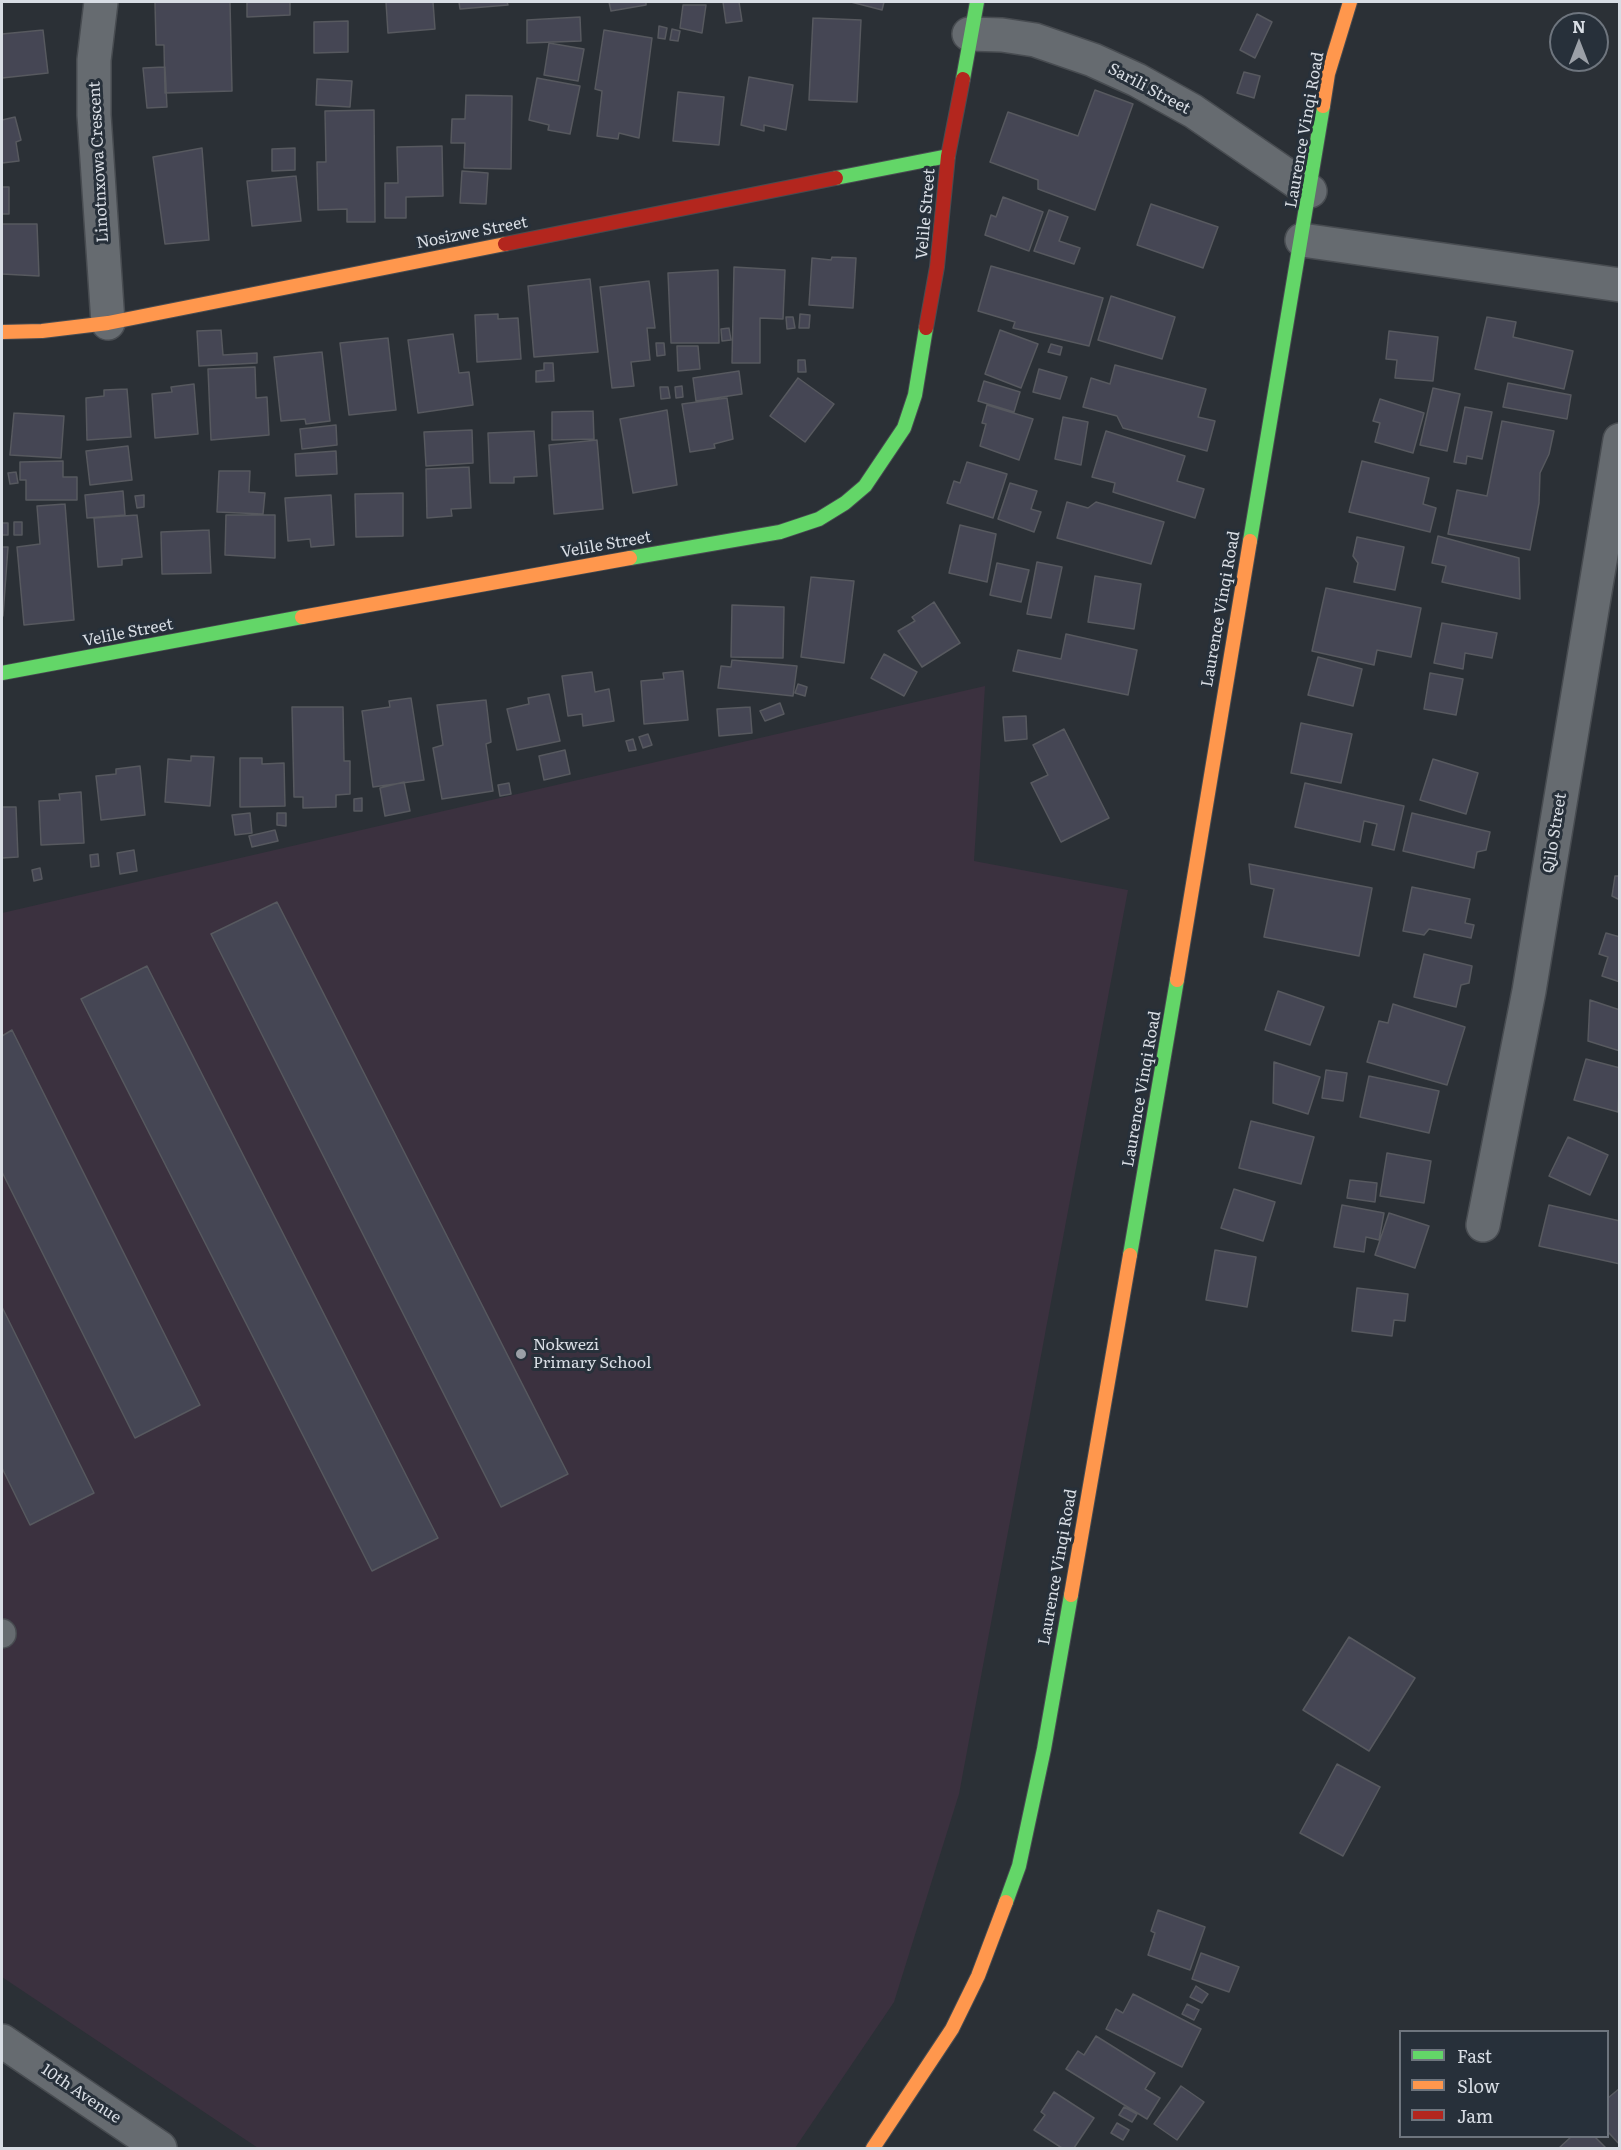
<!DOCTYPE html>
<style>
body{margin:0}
#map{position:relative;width:1621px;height:2150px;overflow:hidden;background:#2b3036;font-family:Literata,serif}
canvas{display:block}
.frame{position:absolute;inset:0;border:3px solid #d8dde4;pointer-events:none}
.legend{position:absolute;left:1399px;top:2030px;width:210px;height:108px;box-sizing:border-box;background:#27303a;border:2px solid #6e757e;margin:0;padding:8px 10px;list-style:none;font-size:18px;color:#d8dde4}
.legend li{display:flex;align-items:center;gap:12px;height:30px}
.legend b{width:30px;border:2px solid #6e757e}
.north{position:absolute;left:1549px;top:12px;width:60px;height:60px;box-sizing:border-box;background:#27303a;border:2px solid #6e757e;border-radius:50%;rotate:0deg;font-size:16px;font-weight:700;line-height:24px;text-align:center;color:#d8dde4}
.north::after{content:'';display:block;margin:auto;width:21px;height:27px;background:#9ba0a7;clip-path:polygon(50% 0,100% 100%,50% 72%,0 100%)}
</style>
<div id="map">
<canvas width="1621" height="2150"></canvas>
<div class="frame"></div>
<ul class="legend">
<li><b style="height:8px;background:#63d668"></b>Fast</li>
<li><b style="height:8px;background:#ff974d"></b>Slow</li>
<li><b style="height:8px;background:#b3261e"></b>Jam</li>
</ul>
<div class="north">N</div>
</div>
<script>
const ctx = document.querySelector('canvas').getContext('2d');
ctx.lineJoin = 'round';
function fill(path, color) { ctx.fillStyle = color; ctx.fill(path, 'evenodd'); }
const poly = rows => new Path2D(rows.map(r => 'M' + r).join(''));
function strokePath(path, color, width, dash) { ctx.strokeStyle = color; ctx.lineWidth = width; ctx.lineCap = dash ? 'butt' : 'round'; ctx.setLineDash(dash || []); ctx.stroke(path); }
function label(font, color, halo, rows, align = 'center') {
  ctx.font = font + ' Literata,serif'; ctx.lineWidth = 6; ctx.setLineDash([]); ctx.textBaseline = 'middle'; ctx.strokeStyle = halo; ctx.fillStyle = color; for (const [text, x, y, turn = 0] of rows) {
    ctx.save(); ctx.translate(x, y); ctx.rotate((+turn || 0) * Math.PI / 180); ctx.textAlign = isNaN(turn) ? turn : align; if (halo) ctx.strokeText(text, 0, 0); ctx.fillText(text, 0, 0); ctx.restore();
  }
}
const education = poly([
 [985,686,974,861,1128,890,959,1794,894,2002,795,2148,258,2148,2,1977,2,913]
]);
const building = poly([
 [155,2,230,2,232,91,165,93,164,45,156,45,155,2],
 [247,2,290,2,290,15,247,17,247,2],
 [386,2,433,2,435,29,388,33,386,2],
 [459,2,507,2,508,5,460,9,459,2],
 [609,2,646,2,646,5,611,11,609,2],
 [723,2,739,2,742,21,726,23,723,2],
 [851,2,884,2,882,10,851,2],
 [683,5,706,5,702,33,680,28,683,5],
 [1257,14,1272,22,1255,58,1240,50,1257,14],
 [580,17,581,41,527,43,527,20,580,17],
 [813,18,861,20,857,102,809,100,813,18],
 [348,21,348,52,314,53,314,22,348,21],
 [659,26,667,28,665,39,658,38,659,26],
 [672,29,680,31,678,41,670,40,672,29],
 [43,30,48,73,2,78,2,34,43,30],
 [604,30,652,38,639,138,619,133,618,139,597,136,602,91,595,89,604,30],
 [549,43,584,49,578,81,544,75,549,43],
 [165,67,167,107,147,108,143,68,165,67],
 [1244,72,1260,76,1254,98,1237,93,1244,72],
 [749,77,793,85,786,130,764,125,764,131,741,125,749,77],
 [537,78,580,86,570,134,548,130,549,125,529,120,537,78],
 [317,79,352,81,350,107,316,105,317,79],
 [1095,90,1133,104,1095,210,1038,189,1038,180,990,162,1008,112,1078,136,1095,90],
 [678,92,724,97,719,145,673,141,678,92],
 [466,95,512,96,511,169,464,168,465,143,451,143,452,119,465,119,466,95],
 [374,110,375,222,347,222,347,209,318,210,317,162,326,162,325,111,374,110],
 [15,117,21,140,16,142,19,161,2,163,2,120,15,117],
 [442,146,443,196,406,197,406,218,385,218,385,183,398,183,397,147,442,146],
 [202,148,209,240,165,244,153,157,202,148],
 [295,148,295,170,272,171,272,149,295,148],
 [462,171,488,173,486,204,460,203,462,171],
 [296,176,301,221,252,226,247,181,296,176],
 [2,187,9,187,9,214,2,214,2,187],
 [1003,197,1043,212,1029,251,985,235,991,215,996,217,1003,197],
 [1151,204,1218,227,1203,268,1137,245,1151,204],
 [1049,210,1068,217,1059,241,1080,248,1074,264,1034,251,1049,210],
 [2,224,37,224,39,276,2,274,2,224],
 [832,257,856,258,853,308,809,305,812,258,831,260,832,257],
 [991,266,1103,298,1089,346,1013,328,1015,322,978,311,991,266],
 [734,267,785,270,783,319,760,318,760,363,732,363,734,267],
 [718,270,719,343,671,343,668,273,718,270],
 [590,279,598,352,534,357,528,286,590,279],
 [649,281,655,328,647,328,650,360,631,362,634,386,612,388,600,287,649,281],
 [1111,296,1175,317,1162,359,1098,340,1111,296],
 [498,314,498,319,518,318,521,359,477,362,475,315,498,314],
 [800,314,810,315,809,328,799,328,800,314],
 [786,317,793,317,795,328,787,329,786,317],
 [1487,317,1516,322,1513,337,1573,351,1564,389,1475,369,1487,317],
 [729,328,731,340,722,341,721,329,729,328],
 [221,330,223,355,257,353,257,363,199,366,197,331,221,330],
 [1000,330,1038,344,1021,388,985,374,1000,330],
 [1389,331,1438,337,1433,381,1395,378,1397,360,1386,359,1389,331],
 [453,334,459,373,469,372,473,405,418,413,408,340,453,334],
 [388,338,396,410,349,415,340,343,388,338],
 [656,343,664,343,665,355,657,356,656,343],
 [1051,344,1062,347,1060,355,1048,352,1051,344],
 [677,346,698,346,700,369,678,371,677,346],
 [322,352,330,421,306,424,305,419,281,421,274,357,322,352],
 [798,360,805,360,806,372,798,372,798,360],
 [544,363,553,363,554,381,536,382,536,371,544,370,544,363],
 [1115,365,1206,389,1198,417,1215,421,1207,451,1123,428,1117,416,1083,407,1091,378,1110,384,1115,365],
 [255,367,256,398,267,397,269,435,211,440,208,369,255,367],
 [1039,369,1067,377,1060,399,1033,392,1039,369],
 [739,371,742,394,696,401,693,378,739,371],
 [798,378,834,404,805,442,770,416,798,378],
 [984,381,1020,392,1014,412,978,401,984,381],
 [1508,383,1571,395,1567,419,1503,407,1508,383],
 [194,384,198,434,155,438,152,394,172,392,171,387,194,384],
 [682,386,683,397,676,398,675,387,682,386],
 [660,387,668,387,670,398,661,399,660,387],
 [1433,388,1460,394,1447,451,1420,445,1433,388],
 [127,389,131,437,87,440,86,398,104,396,104,390,127,389],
 [727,398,733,439,714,444,715,448,690,452,682,404,727,398],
 [1380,399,1424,413,1413,453,1375,442,1380,423,1373,421,1380,399],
 [987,405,1033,419,1019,460,980,446,986,424,982,423,987,405],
 [1465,407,1492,412,1482,459,1467,456,1466,464,1454,462,1465,407],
 [667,410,677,485,633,493,620,419,667,410],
 [593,411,594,439,552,440,552,412,593,411],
 [14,413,64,416,61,458,10,455,14,413],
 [1063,417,1088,422,1081,465,1055,459,1063,417],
 [1502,421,1554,431,1549,454,1540,473,1539,503,1530,550,1448,534,1457,490,1487,496,1502,421],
 [336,425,337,445,302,449,300,429,336,425],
 [472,430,473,463,426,466,424,432,472,430],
 [534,431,537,476,514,477,514,483,490,483,488,433,534,431],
 [1106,431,1185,456,1177,481,1204,489,1195,518,1113,492,1115,483,1092,477,1106,431],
 [597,440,603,509,554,514,549,445,597,440],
 [128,446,132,480,90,485,86,451,128,446],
 [336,451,337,474,296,476,295,454,336,451],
 [63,461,63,477,77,477,77,500,26,500,26,480,20,480,20,462,63,461],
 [1362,461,1429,478,1423,504,1436,508,1430,532,1349,512,1362,461],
 [967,462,1007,474,993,518,947,503,954,481,960,483,967,462],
 [469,467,471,508,451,509,452,516,427,518,426,469,469,467],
 [219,471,250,471,249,492,265,493,263,514,217,512,219,471],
 [16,472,18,483,10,484,8,473,16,472],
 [1010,483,1037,491,1031,509,1041,512,1034,532,998,519,1010,483],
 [123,491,125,515,87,518,85,495,123,491],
 [403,493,403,536,356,537,355,494,403,493],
 [144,495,144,507,137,508,135,496,144,495],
 [331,495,334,545,311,547,310,539,288,541,285,498,331,495],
 [1067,502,1088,508,1096,502,1164,522,1151,564,1057,538,1067,502],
 [65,504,74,620,24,625,17,547,40,544,37,506,65,504],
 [137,515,142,557,122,559,122,565,98,567,94,518,137,515],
 [226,515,275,515,275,558,225,555,226,515],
 [14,522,22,522,22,535,14,535,14,522],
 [2,523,8,523,8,535,2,535,2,523],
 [960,525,996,534,987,582,949,573,960,525],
 [209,530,211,573,162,574,161,532,209,530],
 [1438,536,1519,558,1520,599,1442,582,1446,566,1432,563,1438,536],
 [1357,537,1404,547,1395,590,1354,582,1358,563,1353,556,1357,537],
 [2,547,8,547,3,616,2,616,2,547],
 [1037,562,1062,567,1051,618,1027,614,1037,562],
 [997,563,1029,570,1021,602,990,595,997,563],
 [1095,576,1141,584,1134,629,1088,622,1095,576],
 [811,577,854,581,844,663,801,657,811,577],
 [1326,588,1421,608,1411,657,1377,650,1374,665,1312,651,1326,588],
 [934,602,960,643,922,667,898,631,915,621,912,617,934,602],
 [732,605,784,607,783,658,731,657,732,605],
 [1442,623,1497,633,1492,658,1465,653,1463,669,1434,663,1442,623],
 [1066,634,1137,650,1128,695,1013,671,1018,650,1061,659,1066,634],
 [884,654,917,672,904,696,871,678,884,654],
 [1318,657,1362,669,1353,706,1308,695,1318,657],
 [732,660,797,666,793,696,718,688,721,666,731,667,732,660],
 [683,671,688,720,644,724,641,681,664,679,663,673,683,671],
 [592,672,595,692,609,689,614,721,583,726,582,714,568,716,562,676,592,672],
 [1430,673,1463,679,1456,715,1424,709,1430,673],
 [798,684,807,687,805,696,795,693,798,684],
 [549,694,560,741,517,750,507,709,529,704,528,698,549,694],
 [411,698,424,780,373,787,362,711,390,707,389,701,411,698],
 [486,700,491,742,486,744,493,791,442,799,433,748,443,745,437,705,486,700],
 [780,703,784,714,765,721,760,711,780,703],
 [292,707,343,707,344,761,350,761,350,794,336,795,336,807,303,808,303,797,294,797,292,707],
 [750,707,752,733,719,736,717,709,750,707],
 [1026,716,1027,739,1005,741,1003,717,1026,716],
 [1301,723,1352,734,1341,783,1291,773,1301,723],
 [1064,729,1109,818,1061,842,1031,783,1048,775,1033,745,1064,729],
 [648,734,652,745,643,748,639,737,648,734],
 [633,739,636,750,629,751,626,741,633,739],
 [565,750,570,774,544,780,539,756,565,750],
 [191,756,214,757,210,806,165,802,168,759,191,761,191,756],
 [240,758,262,758,262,764,284,763,285,806,240,807,240,758],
 [1433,759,1478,773,1466,814,1420,800,1433,759],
 [140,766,145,815,101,820,96,776,116,774,116,769,140,766],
 [404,782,410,811,385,816,380,788,404,782],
 [509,783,511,794,500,796,498,785,509,783],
 [1305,783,1404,806,1394,850,1372,845,1377,824,1364,821,1360,842,1295,827,1305,783],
 [81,792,84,843,41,845,39,801,60,800,59,794,81,792],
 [362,798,362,811,354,811,354,799,362,798],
 [2,807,16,807,18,857,2,858,2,807],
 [250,813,252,833,235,835,232,815,250,813],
 [277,813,286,813,286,826,277,825,277,813],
 [1412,813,1490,832,1486,850,1477,852,1474,868,1403,851,1412,813],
 [275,830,278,841,252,847,249,836,275,830],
 [134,850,137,871,120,874,117,853,134,850],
 [98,854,99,866,91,867,90,855,98,854],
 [1249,864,1372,888,1359,956,1264,937,1274,889,1251,884,1249,864],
 [40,868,42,879,34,881,32,870,40,868],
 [1615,876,1620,876,1620,900,1612,896,1615,876],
 [1412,887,1470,899,1465,923,1474,925,1471,938,1429,929,1424,935,1403,931,1412,887],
 [277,902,568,1474,501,1507,211,934,277,902],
 [1606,933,1620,937,1620,982,1602,976,1608,957,1599,954,1606,933],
 [1424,954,1472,966,1469,983,1461,985,1456,1007,1414,997,1424,954],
 [147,966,438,1538,372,1571,81,999,147,966],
 [1278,991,1324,1007,1310,1045,1265,1030,1278,991],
 [1590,1000,1620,1010,1620,1051,1588,1041,1590,1000],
 [1393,1004,1465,1027,1447,1085,1367,1062,1379,1021,1388,1023,1393,1004],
 [12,1030,200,1405,135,1438,2,1172,2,1036,12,1030],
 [1586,1059,1620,1068,1618,1112,1574,1100,1586,1059],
 [1274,1062,1320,1077,1308,1114,1273,1103,1274,1062],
 [1326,1070,1347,1073,1343,1101,1322,1098,1326,1070],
 [1369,1076,1439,1091,1429,1133,1360,1117,1369,1076],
 [1251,1121,1314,1137,1301,1184,1239,1168,1251,1121],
 [1568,1137,1608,1155,1590,1195,1549,1176,1568,1137],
 [1387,1153,1431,1161,1424,1203,1380,1196,1387,1153],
 [1350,1180,1377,1183,1375,1202,1347,1198,1350,1180],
 [1234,1189,1275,1202,1263,1241,1221,1228,1234,1189],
 [1342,1205,1384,1213,1379,1240,1366,1237,1364,1252,1334,1247,1342,1205],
 [1549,1205,1620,1221,1620,1264,1539,1246,1549,1205],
 [1389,1213,1429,1226,1415,1268,1375,1255,1389,1213],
 [1215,1250,1256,1257,1247,1307,1206,1300,1215,1250],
 [1357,1288,1408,1294,1405,1321,1394,1320,1392,1336,1352,1331,1357,1288],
 [2,1307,94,1493,30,1525,2,1468,2,1307],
 [1349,1637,1415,1678,1369,1751,1303,1710,1349,1637],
 [1337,1764,1380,1787,1343,1856,1300,1833,1337,1764],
 [1158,1910,1205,1927,1190,1970,1148,1955,1155,1933,1151,1931,1158,1910],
 [1201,1953,1239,1967,1229,1992,1192,1979,1201,1953],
 [1196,1986,1208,1994,1202,2003,1190,1997,1196,1986],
 [1133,1994,1201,2029,1182,2067,1106,2029,1116,2009,1123,2013,1133,1994],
 [1187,2004,1199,2010,1194,2020,1182,2014,1187,2004],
 [1096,2036,1155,2073,1145,2089,1160,2098,1147,2119,1066,2069,1078,2051,1084,2055,1096,2036],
 [1181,2086,1204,2102,1177,2140,1154,2124,1181,2086],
 [1620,2088,1620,2145,1608,2132,1608,2098,1620,2088],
 [1054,2092,1094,2118,1074,2148,1062,2148,1034,2130,1045,2115,1041,2112,1054,2092],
 [1124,2107,1137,2114,1132,2122,1119,2115,1124,2107],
 [1117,2123,1129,2130,1123,2140,1111,2133,1117,2123],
 [1572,2136,1594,2136,1606,2148,1559,2148,1572,2136]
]);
const lane = poly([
 [2,1633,2,1634]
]);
const street = poly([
 [101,2,94,60,94,115,108,323],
 [969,34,1002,35,1035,40,1093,60,1137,80,1193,111,1310,191],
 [1302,240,1620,285],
 [1483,1225,1529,991,1620,440],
 [2,2041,160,2148]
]);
const fast = poly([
 [963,79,977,2],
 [836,178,948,156],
 [1250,541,1323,106],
 [630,558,780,532,819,519,845,503,865,486,904,428,915,395,926,328],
 [2,673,302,617],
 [1130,1255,1177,980],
 [1006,1902,1019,1866,1044,1749,1071,1595]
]);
const slow = poly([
 [1323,106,1328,74,1350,2],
 [2,332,42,331,108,323,505,244],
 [302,617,630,558],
 [1177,980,1250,541],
 [1071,1595,1130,1255],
 [873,2148,952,2029,978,1976,1006,1902]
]);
const jam = poly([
 [505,244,836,178],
 [926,328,937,267,948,156,963,79]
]);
const markers = [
 [521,1354,6,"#9ba0a7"]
];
const streetNames = [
 ["Sarili Street",1149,89,28],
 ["Laurence Vinqi Road",1305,130,-80],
 ["Linotnxowa Crescent",99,162,-93],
 ["Velile Street",926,214,-85],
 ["Nosizwe Street",472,233,-11],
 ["Velile Street",606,545,-10],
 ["Laurence Vinqi Road",1221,609,-80],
 ["Velile Street",128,633,-11],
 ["Qilo Street",1555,833,-81],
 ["Laurence Vinqi Road",1142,1089,-80],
 ["Laurence Vinqi Road",1058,1567,-80],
 ["10th Avenue",81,2094,34]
];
const poiNames = [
 ["Nokwezi",533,1345],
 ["Primary School",533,1363]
];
fill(education, '#3b313f');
fill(building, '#454654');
strokePath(building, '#57595f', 1.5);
strokePath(lane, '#484c51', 30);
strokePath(street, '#484c51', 36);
strokePath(fast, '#484c51', 16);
strokePath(slow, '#484c51', 16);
strokePath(jam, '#484c51', 16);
strokePath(lane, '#666b70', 27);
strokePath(street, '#666b70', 33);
strokePath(fast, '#63d668', 14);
strokePath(slow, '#ff974d', 14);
strokePath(jam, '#b3261e', 14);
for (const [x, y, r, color] of markers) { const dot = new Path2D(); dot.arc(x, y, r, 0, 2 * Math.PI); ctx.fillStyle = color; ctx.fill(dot); strokePath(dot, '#27303a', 2); }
label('16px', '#d8dde4', '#27303a', streetNames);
label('16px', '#d8dde4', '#27303a', poiNames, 'left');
</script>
